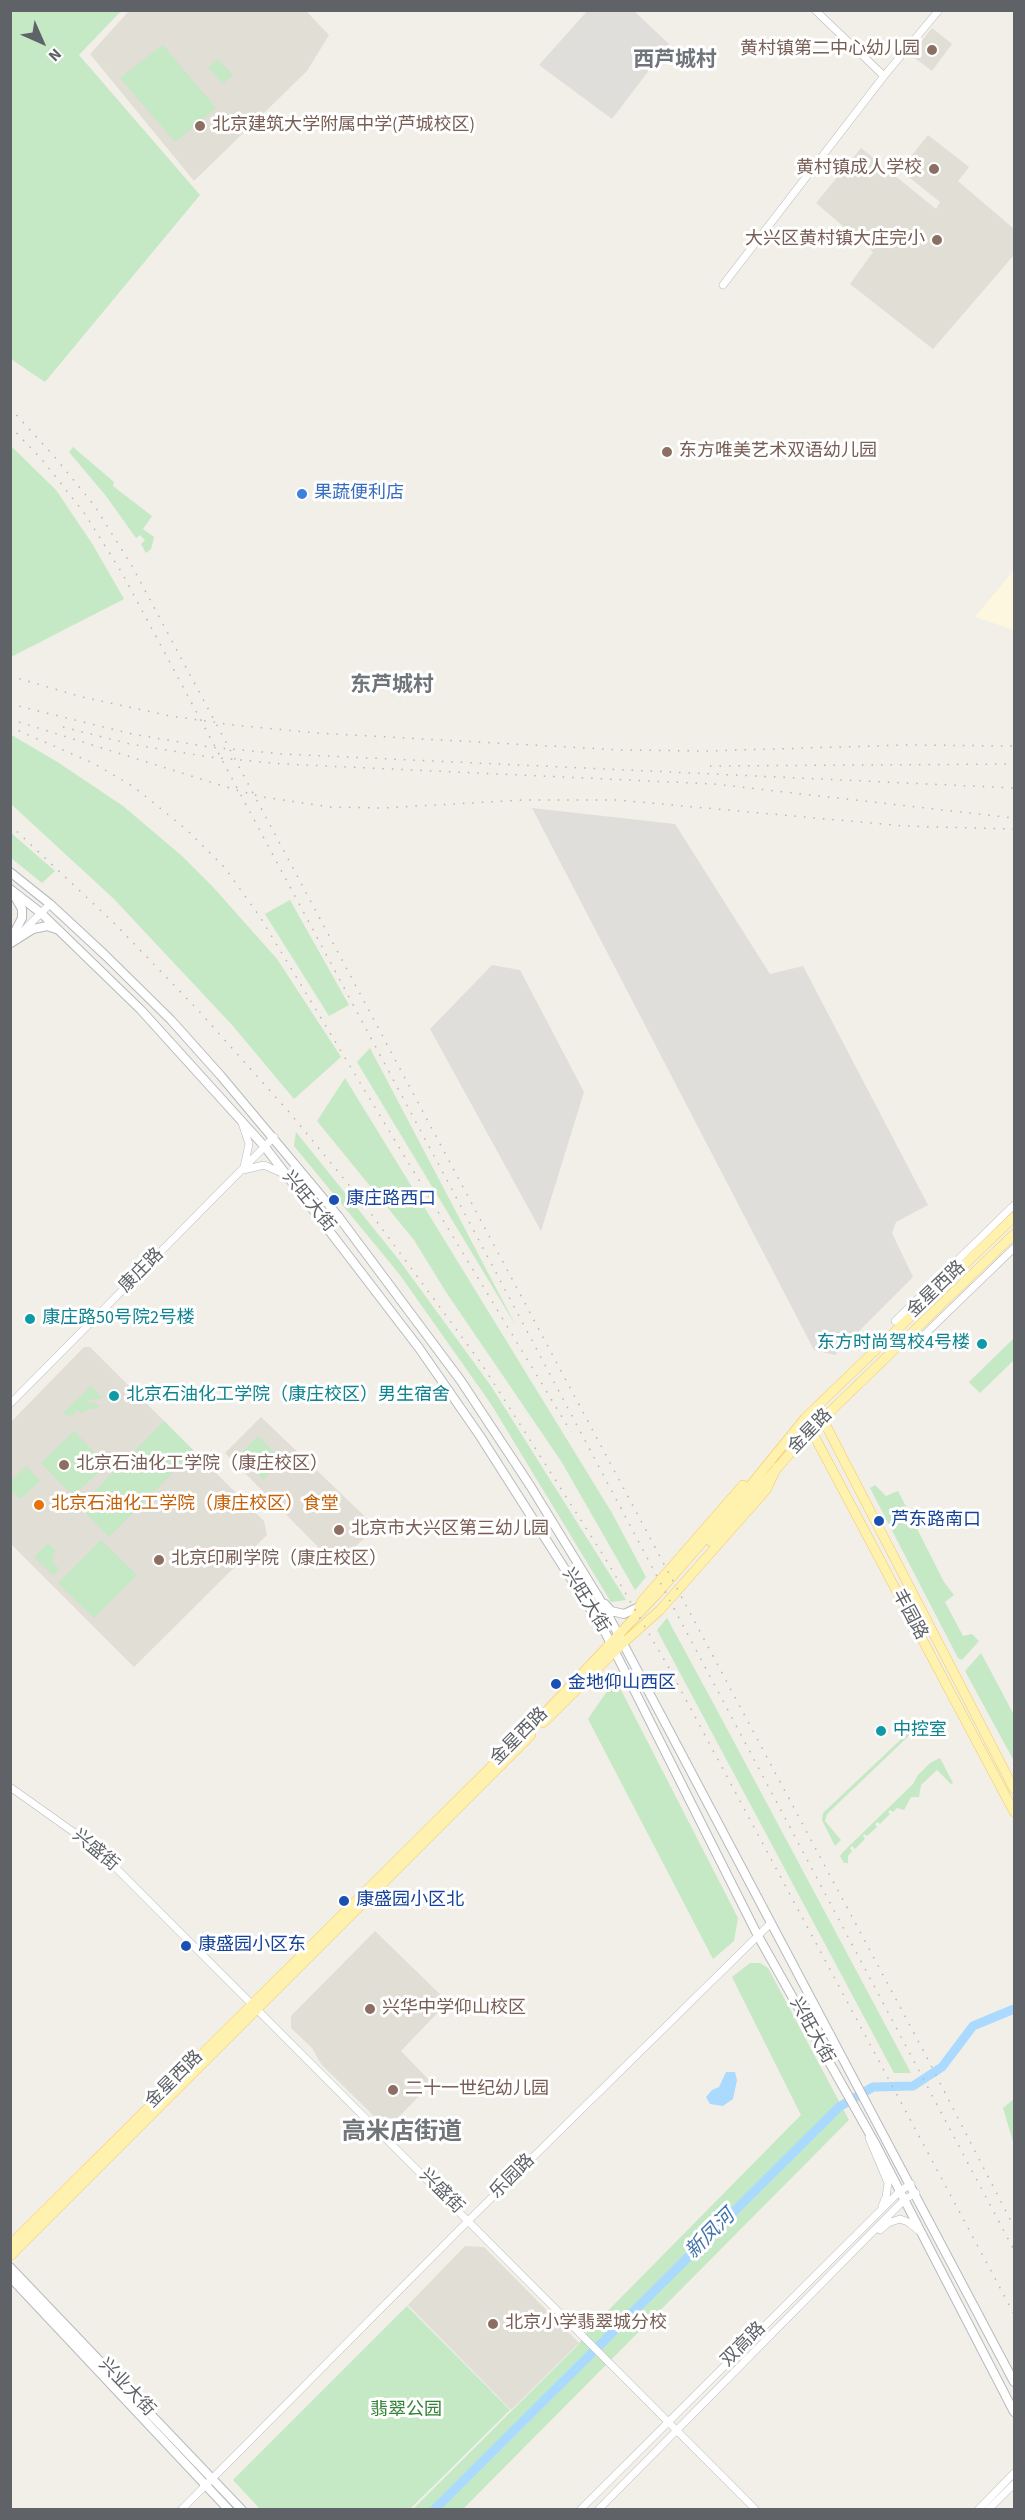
<!DOCTYPE html>
<meta charset="utf-8">
<style>
body{margin:0}
#map{position:relative;width:1025px;height:2520px;overflow:hidden;background:#f1efe8;font-family:"Source Sans 3",sans-serif}
canvas{display:block}
.frame{position:absolute;inset:0;border:12px solid #5f6368;pointer-events:none}
.north{position:absolute;left:12px;top:12px;width:60px;height:60px;-webkit-text-stroke:4px #fff;paint-order:stroke;rotate:135deg;font-size:16px;font-weight:700;line-height:24px;text-align:center;color:#5f6368}
.north::after{content:'';display:block;margin:auto;width:21px;height:27px;background:#5f6368;clip-path:polygon(50% 0,100% 100%,50% 72%,0 100%)}
</style>
<div id="map">
<canvas width="1025" height="2520"></canvas>
<div class="frame"></div>
<div class="north">N</div>
</div>
<script>
const ctx = document.querySelector('canvas').getContext('2d');
ctx.lineJoin = 'round';
function fill(path, color) { ctx.fillStyle = color; ctx.fill(path, 'evenodd'); }
const poly = rows => new Path2D(rows.map(r => 'M' + r).join(''));
function strokePath(path, color, width, dash) { ctx.strokeStyle = color; ctx.lineWidth = width; ctx.lineCap = dash ? 'butt' : 'round'; ctx.setLineDash(dash || []); ctx.stroke(path); }
function label(font, color, halo, rows, align = 'center') {
  ctx.font = font + ' "Source Sans 3","Noto Sans SC",sans-serif'; ctx.lineWidth = 6; ctx.setLineDash([]); ctx.textBaseline = 'middle'; ctx.strokeStyle = halo; ctx.fillStyle = color; for (const [text, x, y, turn = 0] of rows) {
    ctx.save(); ctx.translate(x, y); ctx.rotate((+turn || 0) * Math.PI / 180); ctx.textAlign = isNaN(turn) ? turn : align; if (halo) ctx.strokeText(text, 0, 0); ctx.fillText(text, 0, 0); ctx.restore();
  }
}
const commercial = poly([
 [1014,570,1014,630,975,617]
]);
const industrial = poly([
 [588,10,634,11,669,44,612,119,539,65],
 [532,808,675,824,770,974,803,966,928,1205,896,1222,892,1233,913,1277,835,1355,814,1350],
 [492,965,520,970,584,1092,541,1231,430,1029]
]);
const education = poly([
 [129,11,306,11,329,35,307,71,194,181,90,54],
 [932,28,952,44,932,71,911,55],
 [928,135,969,167,958,181,1014,229,1014,255,933,349,850,284,873,252,816,203,861,148,936,209,940,202,900,170],
 [84,1347,90,1347,264,1521,267,1535,134,1667,11,1544,11,1422],
 [261,1417,376,1527,336,1565,225,1453],
 [375,1931,448,2002,401,2051,432,2083,387,2129,321,2064,312,2048,291,2028,291,2016],
 [465,2246,484,2247,579,2343,511,2410,408,2305]
]);
const green = poly([
 [10,11,121,11,79,55,200,195,45,382,11,359],
 [163,45,216,108,175,142,120,78],
 [218,59,233,75,223,84,208,67],
 [12,447,56,490,93,545,124,599,13,656,10,655,10,450],
 [73,447,114,482,113,486,152,516,143,529,154,537,151,549,146,553,141,544,145,540,140,535,136,538,106,496,69,452],
 [10,734,59,763,123,806,182,856,213,887,277,959,341,1057,294,1099,233,1026,114,899,11,804],
 [10,832,55,871,42,883,11,858],
 [290,900,349,1005,329,1016,265,914],
 [370,1048,516,1326,357,1062],
 [345,1078,612,1513,646,1577,635,1590,561,1461,446,1292,414,1240,317,1121],
 [296,1132,399,1260,491,1386,626,1600,611,1602,491,1404,400,1275,294,1146],
 [1014,1338,1014,1360,980,1393,969,1382],
 [91,1386,103,1398,89,1400,84,1405,90,1402,100,1405,95,1409,89,1409,82,1413,78,1410,72,1416,62,1414],
 [164,1421,194,1451,109,1537,79,1507],
 [74,1431,106,1465,73,1496,41,1463],
 [258,1436,282,1460,263,1480,239,1455],
 [26,1466,40,1481,23,1497,20,1498,11,1491,11,1480],
 [875,1485,886,1496,898,1491,944,1582,954,1595,945,1602,963,1636,972,1634,979,1641,962,1660,958,1658,870,1488],
 [101,1540,137,1575,94,1618,58,1583],
 [48,1543,56,1551,53,1554,53,1562,59,1569,53,1575,34,1557],
 [667,1618,718,1712,911,2073,894,2073,657,1630],
 [981,1653,1014,1715,1014,1761,965,1671],
 [610,1687,620,1688,738,1918,734,1941,713,1959,588,1719],
 [916,1725,918,1727,916,1729,827,1814,825,1821,841,1840,835,1846,822,1820,823,1813],
 [940,1758,953,1783,951,1784,937,1770,921,1785,919,1797,911,1797,904,1810,897,1808,893,1812,890,1810,888,1812,890,1814,880,1824,878,1822,875,1824,877,1827,867,1836,864,1834,863,1836,865,1839,855,1849,852,1846,850,1848,852,1851,848,1856,848,1863,844,1863,840,1856,843,1852,913,1784,918,1775,930,1763],
 [750,1963,760,1963,768,1968,849,2120,463,2509,412,2510,577,2346,588,2331,801,2115,732,1977],
 [1014,2099,1014,2145,1003,2108],
 [407,2306,510,2410,410,2509,260,2509,233,2480]
]);
const water = poly([
 [726,2072,735,2072,737,2080,733,2099,723,2106,710,2104,706,2097,712,2090,719,2087]
]);
const river = poly([
 [434,2510,839,2107,873,2087,913,2086,942,2067,973,2026,1014,2009]
]);
const tertiary = poly([
 [815,10,884,76],
 [723,285,884,76,939,10],
 [18,936,50,904],
 [242,1123,249,1144,244,1167],
 [243,1170,264,1165,284,1174],
 [895,1321,1014,1205],
 [905,1340,924,1335,1014,1248],
 [10,1404,274,1137],
 [10,1787,79,1836,110,1862,756,2510],
 [869,2138,888,2183,886,2197,882,2206],
 [880,2230,888,2223,900,2219,908,2222,919,2231],
 [181,2510,469,2220,771,1923],
 [580,2510,900,2191,911,2184],
 [598,2510,905,2199,916,2193],
 [978,2510,1014,2473],
 [988,2510,1014,2484]
]);
const secondary = poly([
 [10,872,50,904,105,955,171,1020,221,1076,338,1216,461,1381,531,1487,599,1598,1014,2382],
 [10,889,41,913,141,1010,265,1147,419,1348,480,1436,605,1632,758,1936,876,2145,1014,2412],
 [10,941,22,918,22,909,14,895],
 [11,943,33,929,47,926,56,929],
 [605,1604,611,1611,624,1614,641,1606],
 [10,2267,242,2510],
 [10,2277,229,2510]
]);
const primary = poly([
 [820,1414,1014,1789],
 [810,1428,1014,1812],
 [711,1542,811,1430,1014,1234],
 [637,1612,642,1601,743,1485],
 [543,1723,622,1644,660,1610,766,1490,777,1467],
 [10,2245,541,1717,657,1594,732,1508,806,1417,1014,1217],
 [10,2256,531,1735]
]);
const rail = poly([
 [10,408,53,455,94,505,132,566,923,2050,1014,2227],
 [10,426,44,462,85,514,122,573,448,1182,1014,2250],
 [10,676,82,697,170,716,234,725,316,733,622,750,705,751,908,745,1014,746],
 [10,704,132,734,209,747,283,754,1014,788],
 [19,722,236,790,263,797,330,807,382,808,523,800,617,800,904,826,1014,829],
 [10,727,93,763,134,787,187,830,225,868,260,917,571,1432],
 [63,727,130,744,209,757,283,764,714,784,1014,818],
 [710,766,1014,764],
 [10,825,115,924,197,1009,289,1112,358,1196,481,1363,605,1558,669,1668,1014,2314]
]);
const markers = [
 [932,50,6,"#8d6e63"],
 [200,126,6,"#8d6e63"],
 [934,169,6,"#8d6e63"],
 [937,240,6,"#8d6e63"],
 [667,452,6,"#8d6e63"],
 [302,494,6,"#3f7fe0"],
 [334,1200,6,"#1a4fb4"],
 [30,1319,6,"#0f9aa8"],
 [982,1344,6,"#0f9aa8"],
 [114,1396,6,"#0f9aa8"],
 [64,1465,6,"#8d6e63"],
 [39,1505,6,"#e8710a"],
 [879,1521,6,"#1a4fb4"],
 [339,1530,6,"#8d6e63"],
 [159,1560,6,"#8d6e63"],
 [556,1684,6,"#1a4fb4"],
 [881,1731,6,"#0f9aa8"],
 [344,1901,6,"#1a4fb4"],
 [186,1946,6,"#1a4fb4"],
 [370,2009,6,"#8d6e63"],
 [393,2090,6,"#8d6e63"],
 [493,2324,6,"#8d6e63"]
];
const educationNames = [
 ["黄村镇第二中心幼儿园",920,50,"right"],
 ["北京建筑大学附属中学(芦城校区)",212,126],
 ["黄村镇成人学校",922,169,"right"],
 ["大兴区黄村镇大庄完小",925,240,"right"],
 ["东方唯美艺术双语幼儿园",679,452],
 ["北京石油化工学院（康庄校区）",76,1465],
 ["北京市大兴区第三幼儿园",351,1530],
 ["北京印刷学院（康庄校区）",171,1560],
 ["兴华中学仰山校区",382,2009],
 ["二十一世纪幼儿园",405,2090],
 ["北京小学翡翠城分校",505,2324]
];
const shopNames = [
 ["果蔬便利店",314,494]
];
const transitNames = [
 ["康庄路西口",346,1200],
 ["芦东路南口",891,1521],
 ["金地仰山西区",568,1684],
 ["康盛园小区北",356,1901],
 ["康盛园小区东",198,1946]
];
const streetNames = [
 ["兴旺大街",308,1202,51],
 ["康庄路",142,1271,-45],
 ["金星西路",937,1290,-44],
 ["金星路",811,1432,-46],
 ["兴旺大街",585,1601,58],
 ["丰园路",909,1615,62],
 ["金星西路",520,1737,-45],
 ["兴盛街",95,1851,40],
 ["兴旺大街",811,2031,61],
 ["金星西路",175,2080,-45],
 ["乐园路",513,2177,-45],
 ["兴盛街",441,2192,45],
 ["双高路",744,2345,-45],
 ["兴业大街",126,2388,46]
];
const cultureNames = [
 ["康庄路50号院2号楼",42,1319],
 ["东方时尚驾校4号楼",970,1344,"right"],
 ["北京石油化工学院（康庄校区）男生宿舍",126,1396],
 ["中控室",893,1731]
];
const foodNames = [
 ["北京石油化工学院（康庄校区）食堂",51,1505]
];
const parkNames = [
 ["翡翠公园",406,2411]
];
const waterNames = [
 ["新凤河",711,2235,-45]
];
const quarterNames = [
 ["西芦城村",675,61],
 ["东芦城村",392,686]
];
const districtNames = [
 ["高米店街道",402,2134]
];
fill(commercial, '#fef7e0');
fill(industrial, '#e0deda');
fill(education, '#e1ded6');
fill(green, '#c5e8c5');
fill(water, '#aadaff');
strokePath(river, '#aadaff', 9);
strokePath(tertiary, '#b5b8bc', 8);
strokePath(secondary, '#b6babf', 10);
strokePath(primary, '#f2c960', 10);
strokePath(tertiary, '#fff', 7);
strokePath(secondary, '#fff', 8);
strokePath(primary, '#fff2af', 9);
strokePath(rail, '#b6b7b8', 1.5, [1.5, 8]);
for (const [x, y, r, color] of markers) { const dot = new Path2D(); dot.arc(x, y, r, 0, 2 * Math.PI); ctx.fillStyle = color; ctx.fill(dot); strokePath(dot, '#fff', 2); }
label('18px', '#785e54', '#fff', educationNames, 'left');
label('18px', '#366cbe', '#fff', shopNames, 'left');
label('18px', '#164399', '#fff', transitNames, 'left');
label('18px', '#5f6368', '#fff', streetNames);
label('18px', '#0d838f', '#fff', cultureNames, 'left');
label('18px', '#c56008', '#fff', foodNames, 'left');
label('18px', '#348238', '#fff', parkNames);
label('italic 20px', '#4174aa', '#fff', waterNames);
label('bold 21px', '#70757a', '#fff', quarterNames);
label('bold 24px', '#70757a', '#fff', districtNames);
</script>
